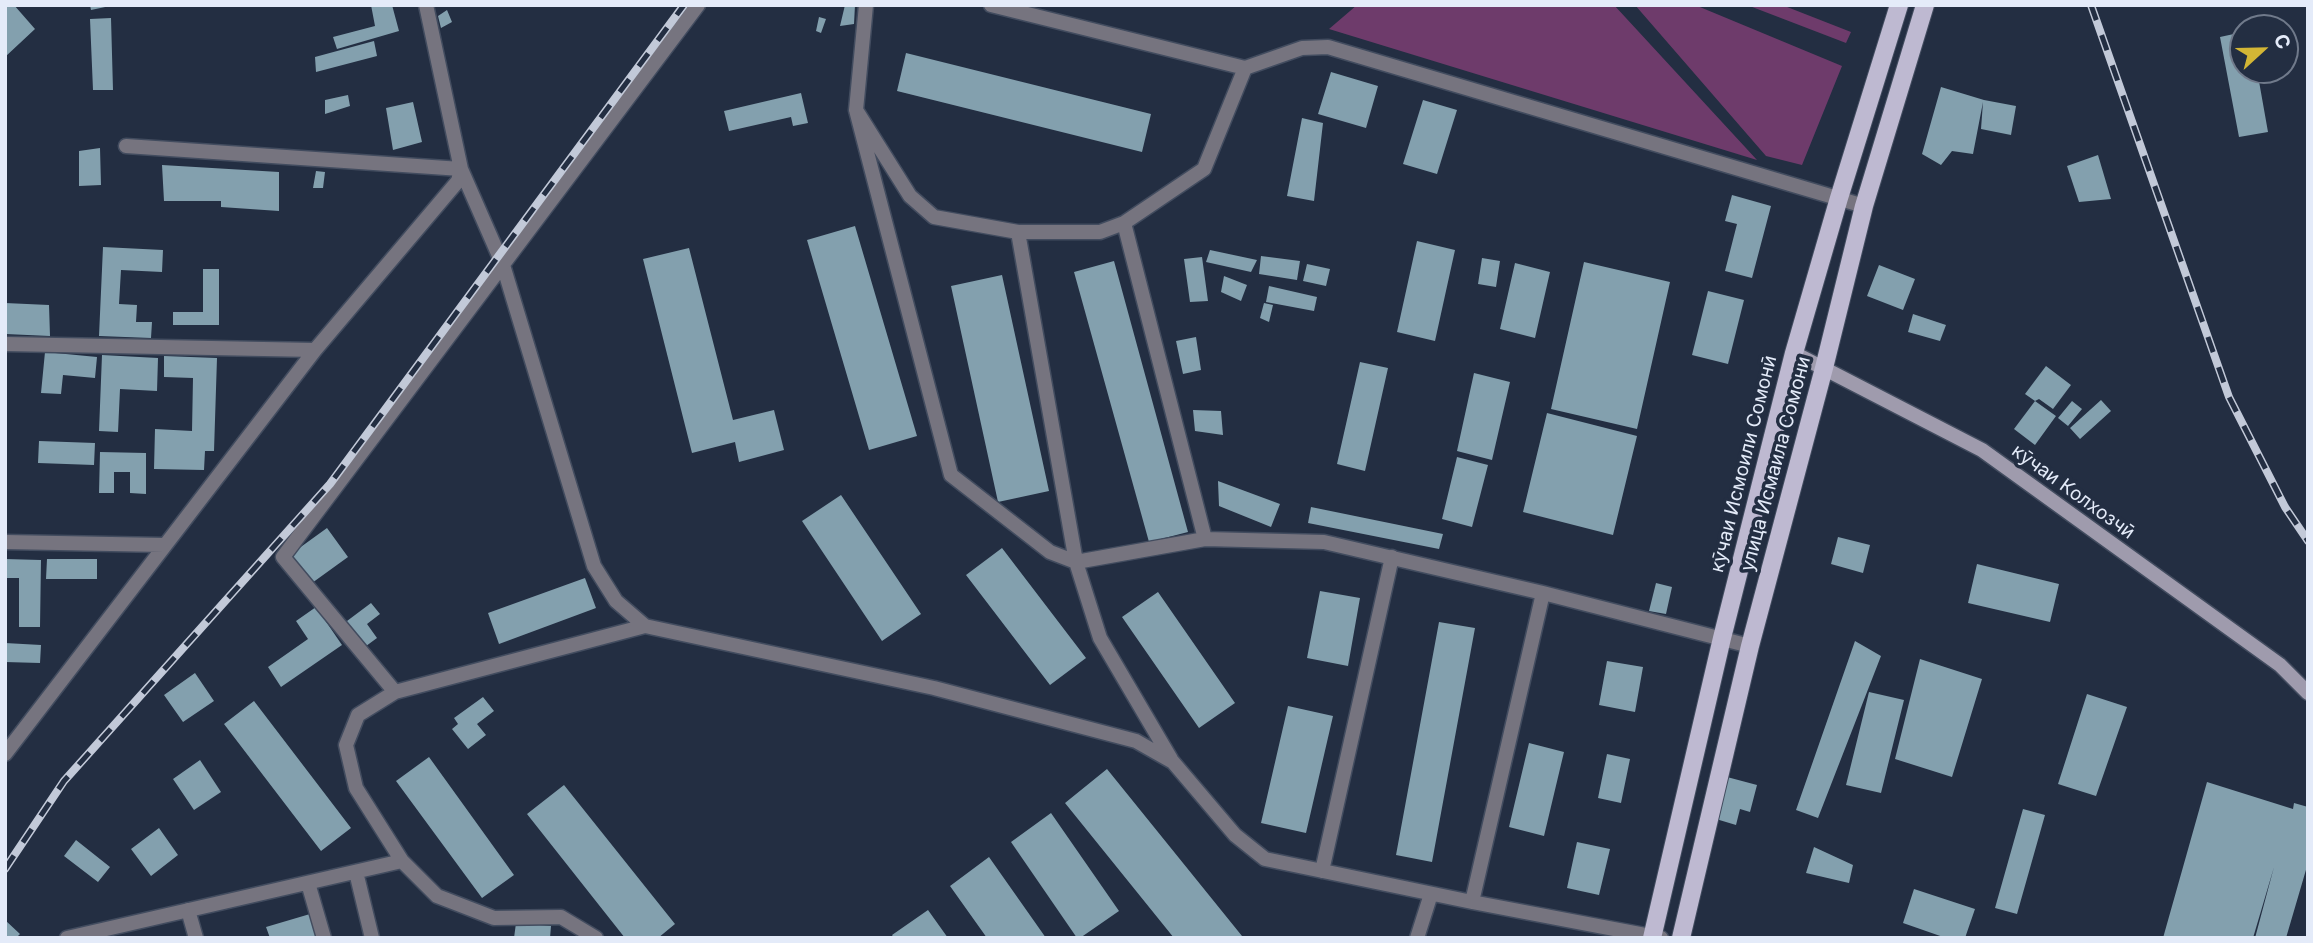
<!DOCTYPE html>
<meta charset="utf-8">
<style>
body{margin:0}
#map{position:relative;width:2313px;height:943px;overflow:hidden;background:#232e42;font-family:Inter,sans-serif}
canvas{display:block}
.frame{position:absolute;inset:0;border:7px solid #e4ebf9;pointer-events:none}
.north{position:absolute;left:2229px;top:14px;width:70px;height:70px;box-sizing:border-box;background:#232e42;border:2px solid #707a8b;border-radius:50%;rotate:68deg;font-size:19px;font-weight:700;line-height:28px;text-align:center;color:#e4ebf9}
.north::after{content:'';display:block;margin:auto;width:24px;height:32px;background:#d3b635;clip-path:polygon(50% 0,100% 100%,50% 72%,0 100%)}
</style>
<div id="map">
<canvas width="2313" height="943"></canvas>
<div class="frame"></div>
<div class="north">С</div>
</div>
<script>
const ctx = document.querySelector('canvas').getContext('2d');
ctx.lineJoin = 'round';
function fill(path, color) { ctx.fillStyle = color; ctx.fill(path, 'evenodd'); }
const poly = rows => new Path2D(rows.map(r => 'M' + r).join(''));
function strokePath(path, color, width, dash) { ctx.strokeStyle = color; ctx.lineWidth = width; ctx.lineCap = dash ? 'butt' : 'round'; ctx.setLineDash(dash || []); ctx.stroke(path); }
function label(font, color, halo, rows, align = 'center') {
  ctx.font = font + ' Inter,sans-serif'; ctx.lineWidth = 7; ctx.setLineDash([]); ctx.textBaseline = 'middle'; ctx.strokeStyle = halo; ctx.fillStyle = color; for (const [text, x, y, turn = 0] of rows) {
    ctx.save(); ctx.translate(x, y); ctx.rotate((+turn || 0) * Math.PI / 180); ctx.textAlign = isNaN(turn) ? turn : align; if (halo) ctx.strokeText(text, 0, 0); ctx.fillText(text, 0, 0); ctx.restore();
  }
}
const green = poly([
 [1357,5,1614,5,1757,160,1329,29],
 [1635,5,1695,5,1842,66,1802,165,1766,156],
 [1747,5,1782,5,1851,32,1846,43]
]);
const building = poly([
 [5,5,14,5,35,29,5,57],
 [90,5,109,5,110,6,91,10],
 [371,5,392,5,399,31,337,49,333,37,375,26],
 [845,5,855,5,854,24,840,26],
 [447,10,452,22,441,28,438,16],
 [819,17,826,19,821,33,816,31],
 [111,18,113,90,93,90,90,19],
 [2243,32,2243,70,2257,70,2268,132,2239,137,2220,37],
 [374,41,377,56,316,72,315,57],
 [906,53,1151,114,1142,152,897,91],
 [1331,72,1378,86,1366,128,1318,114],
 [1941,87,1984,100,2016,106,2011,135,1981,129,1983,102,1973,154,1952,151,1941,165,1922,154],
 [801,93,808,123,793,126,791,117,729,131,724,111],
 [348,95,350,106,325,114,325,100],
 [1423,100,1457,110,1437,174,1403,164],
 [413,102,422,142,393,150,386,108],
 [1302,118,1323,123,1314,201,1287,196],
 [100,148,101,185,79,186,79,151],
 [2098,155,2111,199,2079,202,2067,166],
 [162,165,279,172,279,211,221,207,221,201,164,201],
 [316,171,325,172,323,188,313,188],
 [1732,195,1771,206,1752,278,1725,271,1737,224,1725,221],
 [855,226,917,436,869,450,807,240],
 [1417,241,1455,250,1435,341,1397,332],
 [103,247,163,250,162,272,121,270,119,304,137,305,136,322,152,322,151,338,99,336],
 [689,248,733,420,774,410,784,450,739,462,735,442,692,453,643,259],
 [1210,250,1257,260,1251,272,1206,262],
 [1261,256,1300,261,1297,280,1259,274],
 [1202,257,1208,301,1190,302,1184,259],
 [1482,258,1500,261,1496,287,1478,284],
 [1114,261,1188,532,1149,542,1074,272],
 [1584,262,1670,282,1637,429,1551,409],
 [1515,263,1550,272,1535,338,1500,329],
 [1307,264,1330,269,1326,286,1303,281],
 [1879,265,1915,279,1903,310,1867,296],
 [203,269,219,269,219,325,173,325,173,312,203,312],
 [1002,275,1049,491,998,502,951,286],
 [1224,276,1247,285,1241,301,1221,292],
 [1269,286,1317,297,1314,311,1266,302],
 [1708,291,1744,300,1728,364,1692,355],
 [5,303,49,305,50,336,5,334],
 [1264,303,1273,305,1269,322,1260,318],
 [1913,314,1946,325,1940,341,1908,332],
 [1196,337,1201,370,1183,374,1176,341],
 [45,352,97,357,95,378,63,375,61,394,41,393],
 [102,355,158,358,157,391,120,389,118,432,99,431],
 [164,356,217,358,214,451,205,451,204,470,154,469,155,429,192,431,193,378,164,377],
 [1360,362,1388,368,1365,471,1337,464],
 [2046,366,2071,385,2053,409,2039,399,2035,401,2025,394],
 [1474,373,1510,382,1492,460,1457,451],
 [2101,400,2111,411,2080,439,2070,428],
 [2035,401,2056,416,2035,445,2014,429],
 [2072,401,2082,409,2068,426,2058,418],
 [1193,410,1221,411,1223,435,1195,431],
 [1547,413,1637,436,1613,535,1523,512],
 [39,441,95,443,94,465,38,463],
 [100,452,146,453,146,494,130,493,130,472,114,472,114,493,99,493],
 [1457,457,1488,465,1472,527,1442,519],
 [1218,481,1280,504,1271,527,1219,506],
 [841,495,921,614,882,641,802,521],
 [1311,507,1443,534,1439,549,1308,523],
 [327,528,348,557,312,583,291,554],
 [1838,537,1870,545,1863,573,1831,564],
 [1002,548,1086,658,1050,685,966,575],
 [5,559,41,560,40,627,19,627,19,578,5,578],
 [47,559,97,559,97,579,46,579],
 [1977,564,2059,584,2050,622,1968,603],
 [585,578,596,608,499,644,488,613],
 [1656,583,1672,587,1666,614,1649,611],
 [1320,591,1360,598,1348,666,1307,658],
 [1158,592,1235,703,1199,728,1122,617],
 [371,603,380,614,367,624,377,638,362,649,343,624],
 [316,607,342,645,281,687,268,667,308,639,296,621],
 [1439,622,1475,628,1432,862,1396,855],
 [1855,641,1881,656,1818,818,1796,810],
 [5,643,41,645,40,663,5,662],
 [1920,659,1982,679,1952,777,1895,759],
 [1607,661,1643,667,1635,712,1599,705],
 [195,673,214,701,183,722,164,695],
 [1869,692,1904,700,1881,793,1846,785],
 [2087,694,2127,707,2096,796,2058,784],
 [483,697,494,711,477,724,486,735,468,749,452,729,458,724,454,718],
 [254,701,351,828,321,851,224,724],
 [1288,706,1333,716,1306,833,1261,823],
 [1529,743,1564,752,1544,836,1509,827],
 [1607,754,1630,759,1621,803,1598,798],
 [429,757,514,875,482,898,396,781],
 [200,760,221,792,194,810,173,779],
 [1107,769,1242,936,1240,938,1174,938,1065,803],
 [1727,777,1757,785,1750,812,1740,809,1736,825,1716,819],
 [2207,782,2293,809,2294,803,2308,807,2308,863,2286,938,2255,938,2274,867,2253,938,2163,938],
 [564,785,675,924,658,938,625,938,527,814],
 [2023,809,2045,815,2017,914,1995,908],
 [1051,813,1119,911,1080,938,1077,938,1011,842],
 [159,828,178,855,151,876,131,849],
 [76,840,110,867,98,882,64,856],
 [1577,842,1610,849,1599,895,1567,888],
 [1814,847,1853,865,1849,883,1806,873],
 [989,857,1046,938,987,938,950,886],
 [1914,889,1975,909,1965,938,1946,938,1903,923],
 [928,910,948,938,894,938,892,935],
 [310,914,317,938,270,938,266,927],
 [5,920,20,934,16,938,5,938],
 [516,923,551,926,550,938,514,938]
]);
const minor = poly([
 [866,5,856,110,910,196,934,217,1018,232,1100,232,1124,223,1204,169,1245,68],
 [991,5,1245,68,1302,48,1328,47,1864,206],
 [856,110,951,475,1050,552,1076,562,1205,539,1324,542,1543,593,1750,646],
 [126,146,461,169,503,265,594,566,616,601,645,626,934,688,1136,741,1173,762,1235,835,1265,859,1472,902,1661,938],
 [1124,223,1205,539],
 [1018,232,1076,562,1100,638,1171,759],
 [5,344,315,350],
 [5,542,164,545],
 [395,692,283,557,698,5],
 [5,754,315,350,458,181,461,169,426,5],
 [1322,871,1392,557],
 [356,872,372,938],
 [308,883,324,938],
 [1472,902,1543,593],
 [188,910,196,938],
 [67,938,402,861],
 [596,938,561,917,494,918,437,896,402,861,356,788,346,745,358,715,395,692,645,626],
 [1417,938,1431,894]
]);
const secondary = poly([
 [1794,353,1982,450,2280,665,2308,693]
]);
const primary = poly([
 [1652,938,1722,638,1794,353,1839,198,1899,5],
 [1681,938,1750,646,1824,368,1864,206,1925,5]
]);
const rail = poly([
 [2091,5,2229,397,2285,507,2308,541],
 [5,869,64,781,330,484,684,5]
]);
const streetNames = [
 ["кӯчаи Исмоили Сомонӣ",1744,464,-76],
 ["улица Исмаила Сомони",1776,464,-75],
 ["кӯчаи Колхозчӣ",2073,492,36]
];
fill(green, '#6e3b6b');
fill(building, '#83a0ae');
strokePath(minor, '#424c5f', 17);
strokePath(secondary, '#424c5f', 17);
strokePath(primary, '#424c5f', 20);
strokePath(minor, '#76747f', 14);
strokePath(secondary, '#9f9bad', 14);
strokePath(primary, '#beb9d1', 18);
strokePath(rail, '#c2c9d8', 8);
strokePath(rail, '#232e42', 5, [16]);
label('19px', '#e4ebf9', '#232e42', streetNames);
</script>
